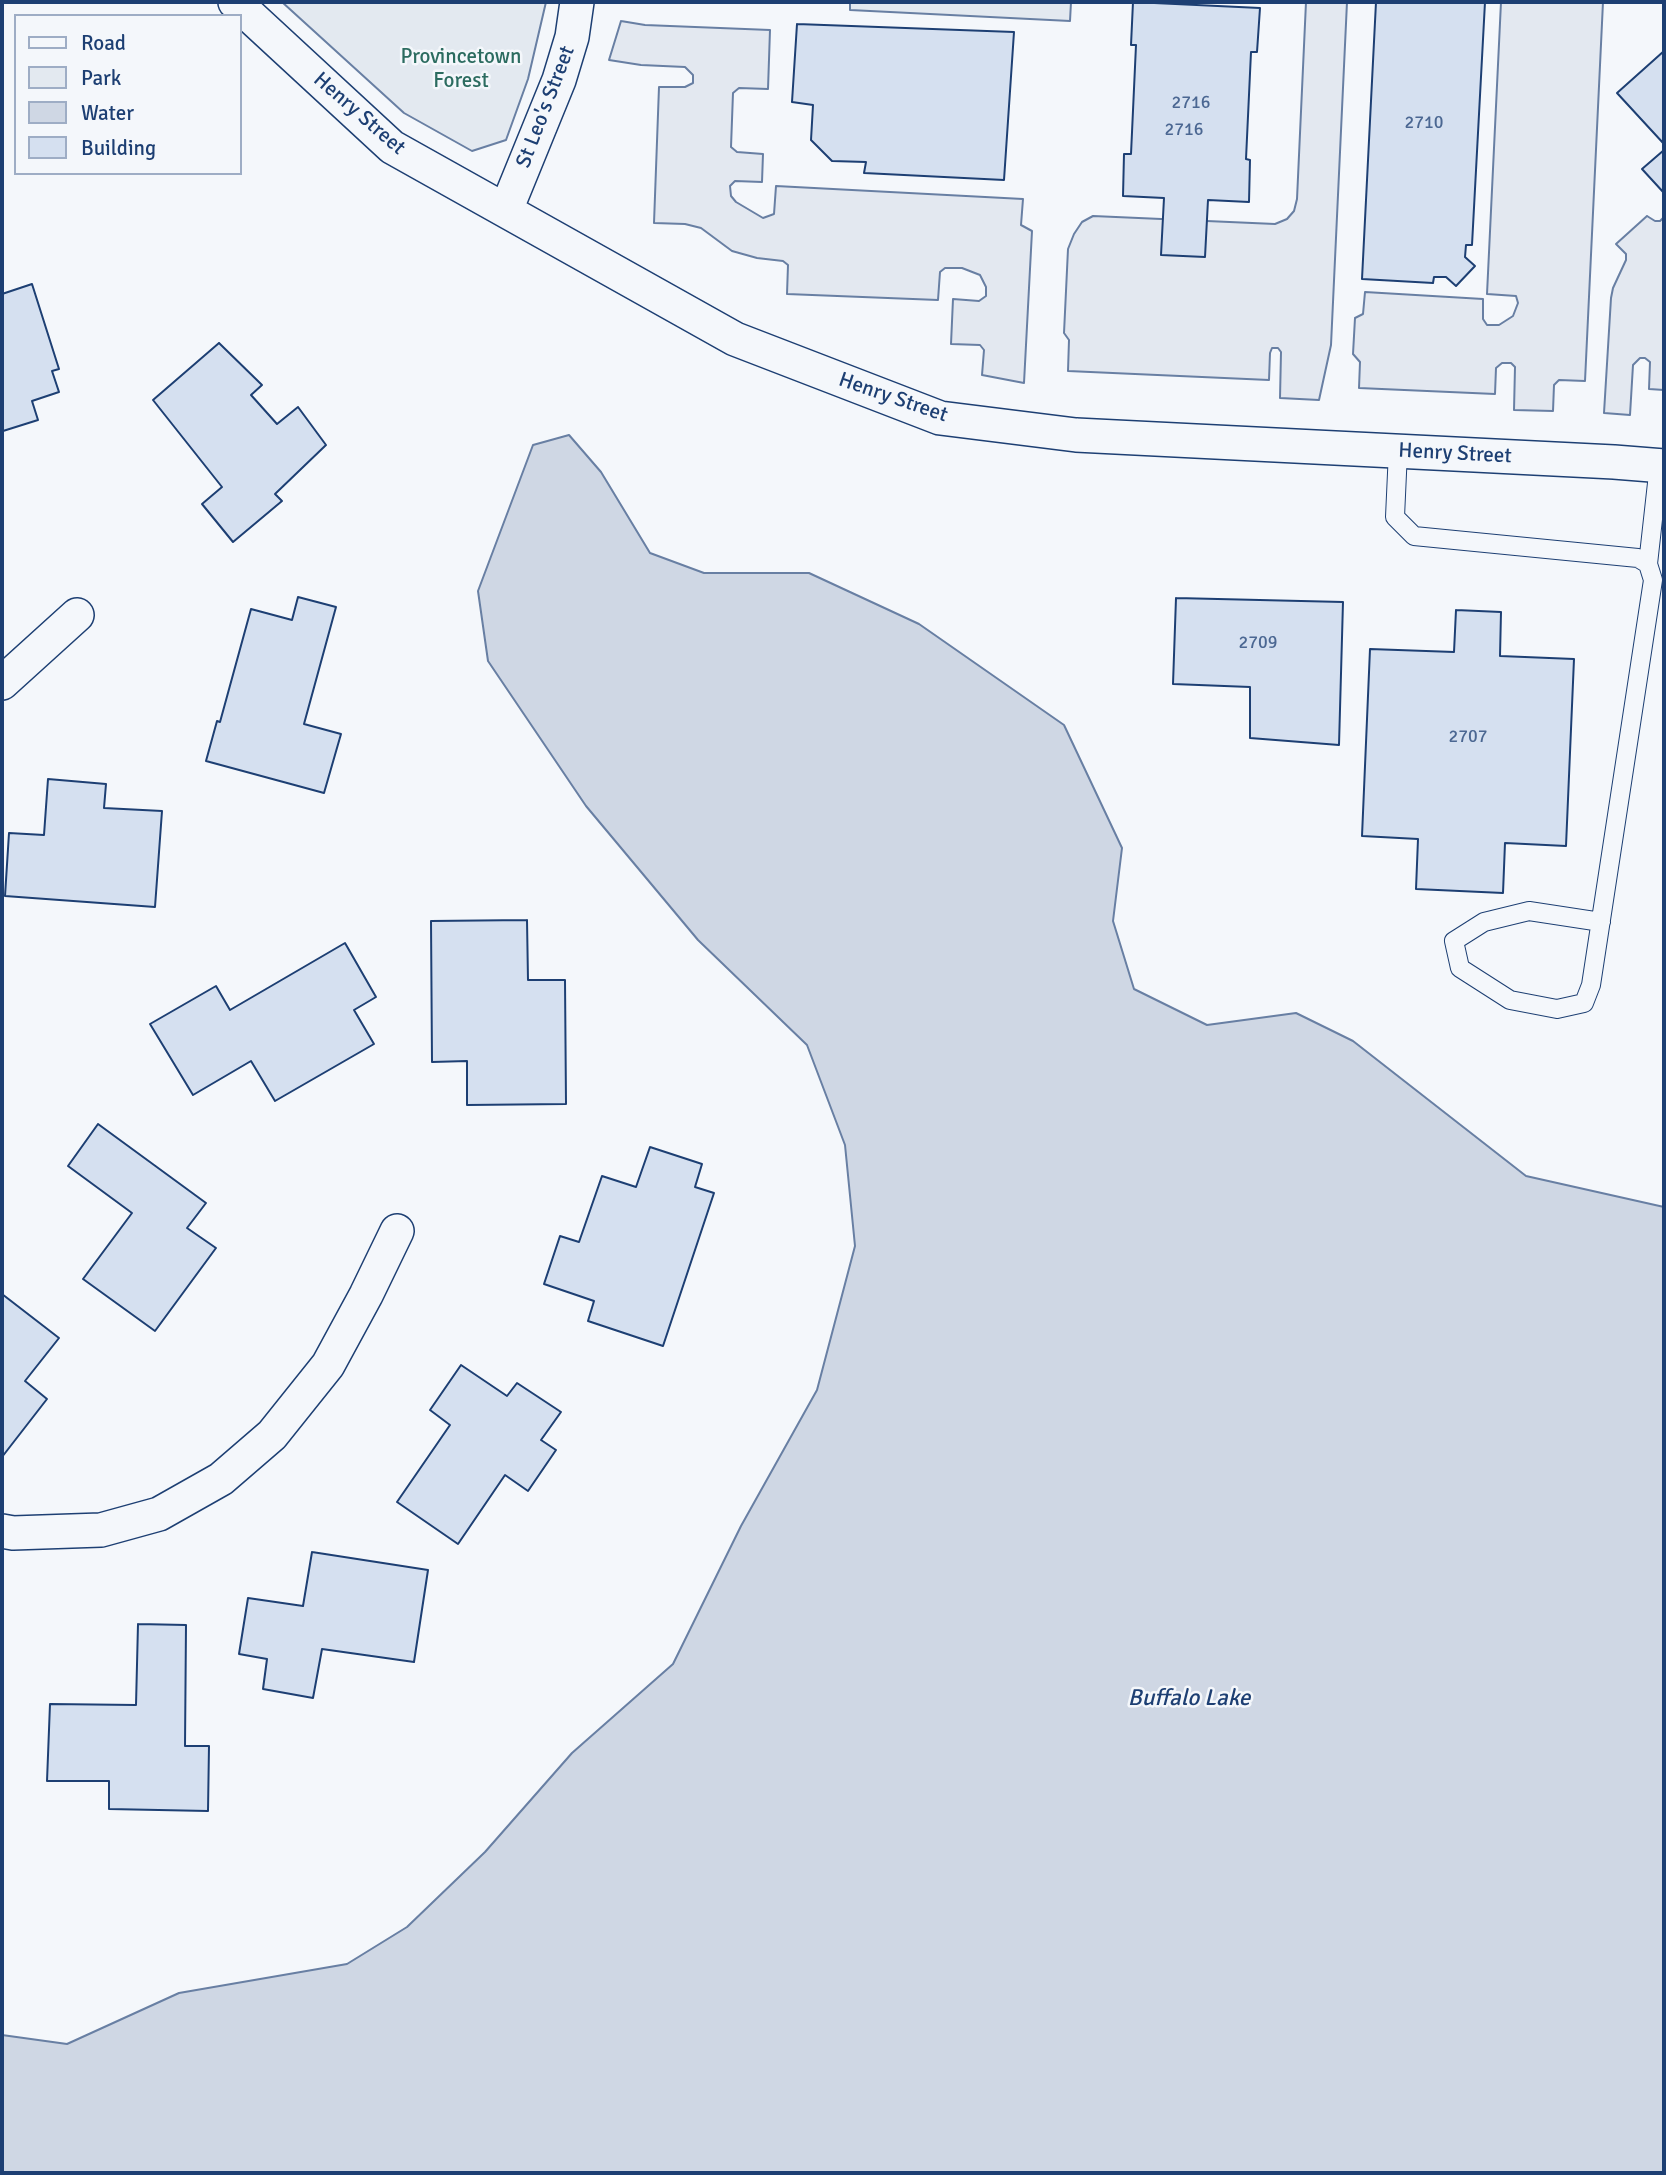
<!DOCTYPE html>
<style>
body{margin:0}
#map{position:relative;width:1666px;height:2175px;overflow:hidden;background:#f4f7fb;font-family:Signika,sans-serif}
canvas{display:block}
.frame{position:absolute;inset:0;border:4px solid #1d3f73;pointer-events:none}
.legend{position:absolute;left:14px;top:14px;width:228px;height:161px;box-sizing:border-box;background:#f4f7fb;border:2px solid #9eadc5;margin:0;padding:9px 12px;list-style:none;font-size:21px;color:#1d3f73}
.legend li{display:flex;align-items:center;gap:14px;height:35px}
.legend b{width:35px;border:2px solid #9eadc5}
</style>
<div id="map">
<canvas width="1666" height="2175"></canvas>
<div class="frame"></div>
<ul class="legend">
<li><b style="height:9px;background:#f4f7fb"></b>Road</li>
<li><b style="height:19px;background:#e3e9f0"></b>Park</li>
<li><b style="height:19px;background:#cfd7e4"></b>Water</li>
<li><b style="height:19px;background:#d5e0f0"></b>Building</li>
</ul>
</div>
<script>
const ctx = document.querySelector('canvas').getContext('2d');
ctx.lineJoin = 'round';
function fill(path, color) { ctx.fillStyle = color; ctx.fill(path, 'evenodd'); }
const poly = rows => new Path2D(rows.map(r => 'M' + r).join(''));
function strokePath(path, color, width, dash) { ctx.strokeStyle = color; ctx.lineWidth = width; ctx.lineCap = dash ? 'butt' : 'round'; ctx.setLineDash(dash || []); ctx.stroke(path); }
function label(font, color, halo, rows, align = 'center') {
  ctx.font = font + ' Signika,sans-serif'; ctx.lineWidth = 5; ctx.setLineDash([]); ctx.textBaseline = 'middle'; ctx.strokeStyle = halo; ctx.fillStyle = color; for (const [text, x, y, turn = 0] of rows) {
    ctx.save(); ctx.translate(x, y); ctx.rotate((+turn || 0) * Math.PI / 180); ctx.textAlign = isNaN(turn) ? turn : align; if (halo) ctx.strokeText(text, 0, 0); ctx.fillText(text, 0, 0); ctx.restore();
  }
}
const green = poly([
 [282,2,546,2,528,79,506,140,472,151,404,113,282,2],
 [850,2,1071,2,1070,21,850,10,850,2]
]);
const parking = poly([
 [1306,2,1347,2,1331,345,1319,400,1280,398,1281,352,1278,348,1272,348,1270,353,1269,380,1068,371,1069,340,1064,333,1068,249,1074,234,1082,222,1093,216,1275,224,1287,219,1294,211,1297,199,1306,2],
 [1501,2,1603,2,1585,381,1559,380,1554,385,1553,411,1514,410,1515,367,1511,363,1502,363,1496,368,1495,394,1359,388,1360,362,1353,354,1355,318,1363,314,1365,292,1483,299,1483,319,1487,325,1499,325,1513,316,1518,303,1516,296,1487,294,1501,2],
 [621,21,645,25,770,30,768,89,739,88,733,93,731,147,737,152,763,154,762,182,735,181,730,186,731,196,736,202,763,218,774,214,776,186,1023,199,1021,225,1032,231,1024,383,982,375,984,350,980,345,951,344,953,299,979,301,986,296,986,287,980,275,962,268,945,268,940,272,938,300,787,294,788,265,783,261,757,258,732,251,701,228,685,224,654,223,659,87,685,87,693,83,693,75,685,67,641,65,609,60,621,21],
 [1647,216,1655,221,1660,221,1664,217,1664,390,1649,389,1650,362,1645,358,1640,358,1633,365,1630,415,1604,413,1611,298,1613,288,1626,260,1626,254,1616,244,1647,216]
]);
const water = poly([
 [569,435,601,472,650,553,704,573,809,573,919,624,1064,725,1122,848,1113,921,1134,989,1207,1025,1296,1013,1353,1041,1526,1176,1664,1207,1664,2173,2,2173,2,2035,67,2044,179,1993,347,1964,407,1927,485,1852,572,1753,673,1664,741,1526,817,1390,855,1246,845,1145,807,1045,698,940,586,806,488,661,478,591,533,445,569,435]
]);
const building = poly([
 [1133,2,1260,8,1257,52,1251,52,1246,159,1250,160,1249,202,1208,200,1205,257,1161,255,1164,198,1123,196,1124,154,1131,154,1136,45,1131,45,1133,2],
 [1376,2,1485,2,1472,245,1466,245,1465,257,1475,266,1456,286,1446,277,1434,277,1433,283,1362,279,1376,2],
 [797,24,1014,32,1004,180,864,173,866,162,832,161,811,140,813,105,792,102,797,24],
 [1664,51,1664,144,1617,93,1664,51],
 [1664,150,1664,193,1642,169,1664,150],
 [32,284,59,369,52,371,59,392,32,401,38,420,3,431,2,294,32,284],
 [219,343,262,385,251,395,277,424,298,407,326,445,275,494,282,501,233,542,202,504,222,487,153,400,219,343],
 [298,597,336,607,304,724,341,734,324,793,206,761,217,721,220,722,251,609,292,620,298,597],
 [1176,598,1343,602,1339,745,1250,738,1250,687,1173,684,1176,598],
 [1456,610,1501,612,1500,656,1574,659,1566,846,1505,843,1503,893,1416,889,1418,839,1362,836,1370,649,1454,652,1456,610],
 [48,779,106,784,104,808,162,811,155,907,5,896,9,833,44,835,48,779],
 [527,920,528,980,565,980,566,1104,467,1105,467,1061,432,1062,431,921,527,920],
 [345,943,376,997,354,1010,374,1044,275,1101,251,1061,193,1095,150,1024,216,986,230,1010,345,943],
 [98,1124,206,1203,187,1228,216,1248,155,1331,83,1279,132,1213,68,1166,98,1124],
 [650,1147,702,1164,695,1187,714,1193,663,1346,588,1321,594,1301,544,1284,560,1236,579,1242,602,1176,636,1187,650,1147],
 [2,1294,59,1338,25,1381,47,1399,2,1457,2,1294],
 [461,1365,507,1396,517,1383,561,1412,541,1440,556,1450,528,1491,505,1475,458,1544,397,1502,450,1425,430,1410,461,1365],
 [312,1552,428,1570,414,1662,322,1649,313,1698,263,1689,267,1659,239,1654,248,1598,303,1606,312,1552],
 [138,1624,186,1625,185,1746,209,1746,208,1811,109,1809,109,1781,47,1781,50,1704,136,1705,138,1624]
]);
const service = poly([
 [1398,451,1395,517,1414,536,1638,558,1648,564,1653,580,1591,985,1584,1003,1557,1009,1510,1000,1460,968,1454,941,1484,922,1529,911,1601,922],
 [1648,564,1659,465]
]);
const minor = poly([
 [235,2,392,147,735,339,940,418,1076,435,1614,462,1664,466],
 [506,210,559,80,572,37,577,2],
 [2,683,77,615],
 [2,1531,13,1533,101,1530,159,1514,221,1479,272,1435,328,1365,366,1295,397,1231]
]);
const numberNames = [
 ["2716",1191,103],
 ["2710",1424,123],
 ["2716",1184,130],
 ["2709",1258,643],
 ["2707",1468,737]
];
const parkNames = [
 ["Provincetown",461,57],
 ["Forest",461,81]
];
const streetNames = [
 ["St Leo's Street",546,107,-69],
 ["Henry Street",359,114,41],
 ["Henry Street",893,398,19],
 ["Henry Street",1455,454,3]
];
const waterNames = [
 ["Buffalo Lake",1189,1699]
];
fill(green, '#e3e9f0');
strokePath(green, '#687fa3', 2);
fill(parking, '#e3e8f0');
strokePath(parking, '#687fa3', 2);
fill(water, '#cfd7e4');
strokePath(water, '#687fa3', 2);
fill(building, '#d5e0f0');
strokePath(building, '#1d3f73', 2);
strokePath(service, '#1d3f73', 20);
strokePath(minor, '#1d3f73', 36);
strokePath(service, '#f4f7fb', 18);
strokePath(minor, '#f4f7fb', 33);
label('18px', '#4b6792', null, numberNames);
label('21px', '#2c6c60', '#f4f7fb', parkNames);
label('21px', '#1d3f73', '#f4f7fb', streetNames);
label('italic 23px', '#1d3f73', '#f4f7fb', waterNames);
</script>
